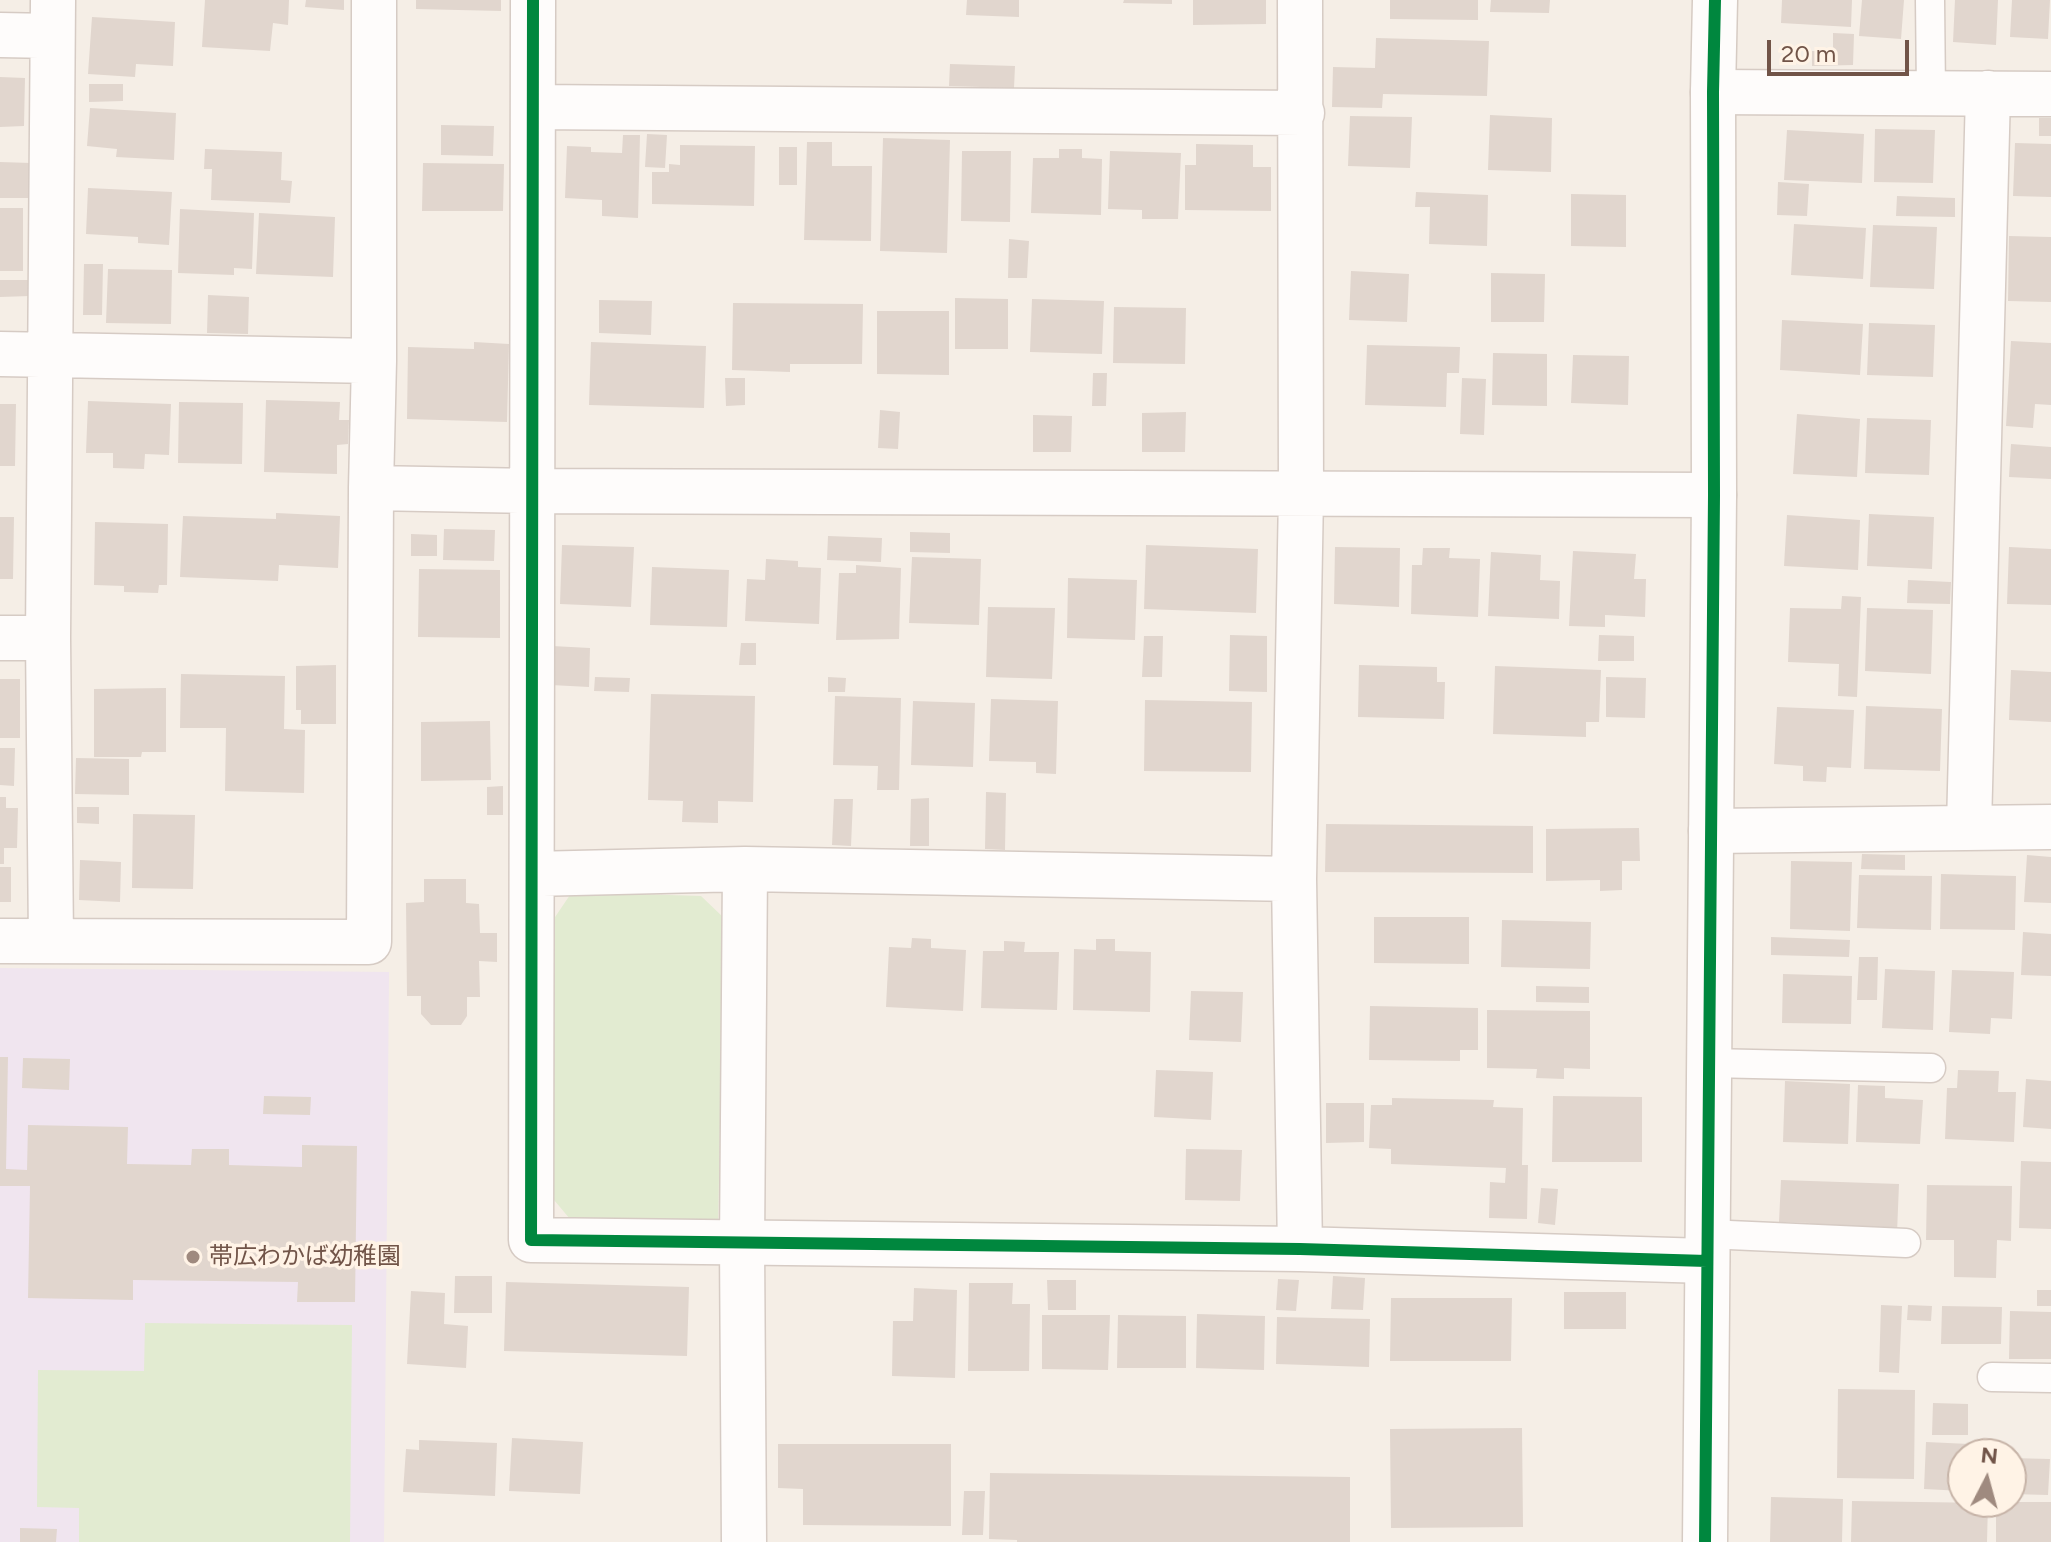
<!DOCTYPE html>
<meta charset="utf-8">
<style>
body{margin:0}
#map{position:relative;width:2051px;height:1542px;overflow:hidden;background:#f5eee6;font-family:Figtree,sans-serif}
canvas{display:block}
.north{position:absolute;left:1947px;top:1438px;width:80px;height:80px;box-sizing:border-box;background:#fff3e6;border:2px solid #c6b3a7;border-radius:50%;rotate:6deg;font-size:22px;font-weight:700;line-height:32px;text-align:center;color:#715448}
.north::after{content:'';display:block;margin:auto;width:28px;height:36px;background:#9f8a7f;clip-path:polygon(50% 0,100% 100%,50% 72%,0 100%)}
.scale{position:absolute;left:1767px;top:40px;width:142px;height:36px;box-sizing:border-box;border:4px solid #715448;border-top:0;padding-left:10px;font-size:24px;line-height:28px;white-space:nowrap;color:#715448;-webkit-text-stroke:6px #fff3e6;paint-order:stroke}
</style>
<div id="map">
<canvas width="2051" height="1542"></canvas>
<div class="north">N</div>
<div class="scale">20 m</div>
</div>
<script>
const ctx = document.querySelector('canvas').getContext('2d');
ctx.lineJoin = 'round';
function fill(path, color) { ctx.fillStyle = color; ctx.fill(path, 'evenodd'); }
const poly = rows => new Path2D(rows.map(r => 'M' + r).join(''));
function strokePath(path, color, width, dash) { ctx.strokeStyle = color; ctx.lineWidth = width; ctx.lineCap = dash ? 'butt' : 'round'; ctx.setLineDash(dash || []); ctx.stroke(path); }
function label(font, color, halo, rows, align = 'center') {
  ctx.font = font + ' Figtree,"Noto Sans JP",sans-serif'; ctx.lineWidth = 7; ctx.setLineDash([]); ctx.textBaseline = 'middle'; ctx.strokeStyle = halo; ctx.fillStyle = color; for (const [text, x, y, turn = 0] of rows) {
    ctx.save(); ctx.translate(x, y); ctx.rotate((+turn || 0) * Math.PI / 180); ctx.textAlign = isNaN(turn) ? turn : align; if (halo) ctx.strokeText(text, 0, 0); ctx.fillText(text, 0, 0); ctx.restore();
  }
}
const education = poly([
 [0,968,389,972,384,1542,0,1542]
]);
const green = poly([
 [572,892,701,896,724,918,718,1229,575,1225,549,1194,551,923],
 [145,1323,352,1325,350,1542,79,1542,79,1508,37,1507,38,1370,144,1371]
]);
const building = poly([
 [205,0,289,0,288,25,273,23,270,51,202,47],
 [306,0,344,0,344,10,305,7],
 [416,0,501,0,501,11,416,9],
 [967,0,1019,0,1019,17,966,15],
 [1124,0,1172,0,1172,4,1123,3],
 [1193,0,1266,0,1266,24,1193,25],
 [1390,0,1478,0,1478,20,1390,19],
 [1491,0,1550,0,1549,13,1490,12],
 [1782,0,1852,0,1851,27,1781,23],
 [1862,0,1904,0,1901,39,1859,36],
 [1955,0,1998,0,1996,45,1953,42],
 [2012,0,2050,0,2048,39,2010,37],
 [92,17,175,22,173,66,136,64,135,77,88,74],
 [1833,33,1854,34,1853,65,1812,66,1812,51,1833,52],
 [1376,38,1489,41,1487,96,1383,94,1382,108,1332,107,1333,67,1375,68],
 [950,64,1015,66,1014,88,949,86],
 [0,77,25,78,24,126,0,127],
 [89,84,123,84,123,101,89,102],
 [90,108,176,113,174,160,116,157,117,149,87,146],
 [1490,115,1552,118,1551,172,1488,170],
 [1350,116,1412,117,1410,168,1348,166],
 [2039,118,2051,118,2051,136,2039,136],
 [441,125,494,126,493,156,441,155],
 [1875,129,1935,130,1933,183,1874,182],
 [1787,130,1864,134,1862,183,1784,180],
 [647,134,667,135,665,168,645,167],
 [623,135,640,135,638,218,602,216,602,200,565,198,567,146,591,147,591,152,622,153],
 [883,138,950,140,947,253,880,251],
 [807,142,832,142,832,166,872,166,871,241,804,240],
 [2015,143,2051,144,2051,197,2013,196],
 [1196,144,1253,145,1253,167,1271,167,1271,211,1185,210,1185,165,1196,165],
 [680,145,755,146,754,206,652,204,652,172,669,172,669,164,680,165],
 [779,147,797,147,797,185,779,185],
 [205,149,282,152,281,180,292,181,290,203,211,200,212,169,204,169],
 [1059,149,1082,149,1082,158,1102,159,1101,215,1031,213,1033,158,1059,158],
 [962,151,1011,151,1010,222,961,221],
 [1110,151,1181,153,1178,219,1142,219,1142,210,1108,209],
 [0,162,31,163,31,198,0,198],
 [423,163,504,164,503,211,422,211],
 [1778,182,1809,184,1807,216,1777,215],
 [88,188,172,192,169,245,138,243,138,237,86,234],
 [1416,192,1488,195,1487,246,1429,244,1430,207,1415,207],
 [1571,194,1626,195,1626,247,1571,246],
 [1897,196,1955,198,1955,217,1896,216],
 [0,208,23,208,23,271,0,271],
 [180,209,254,213,252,269,234,268,234,275,178,273],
 [259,213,335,217,333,277,256,274],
 [1794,224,1866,228,1863,279,1791,275],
 [1873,225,1937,227,1934,289,1870,287],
 [2009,236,2051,237,2051,302,2008,301],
 [1009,239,1029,241,1027,278,1008,278],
 [84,264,103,264,102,315,83,315],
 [108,269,172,270,171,324,106,323],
 [1351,271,1409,274,1407,322,1349,320],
 [1491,273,1545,274,1544,322,1491,322],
 [0,280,30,280,30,296,0,297],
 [208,295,249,297,248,334,207,333],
 [955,298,1008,299,1008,349,955,349],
 [1032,299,1104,301,1102,354,1030,352],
 [599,300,652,301,651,335,599,333],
 [733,303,863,304,862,364,790,364,790,372,732,370],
 [1114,307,1186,308,1185,364,1113,363],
 [877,311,949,311,949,375,877,374],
 [1782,320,1863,324,1860,375,1780,370],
 [1869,323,1935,325,1933,377,1867,375],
 [2011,341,2051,343,2051,405,2035,404,2033,428,2006,426],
 [474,342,509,344,507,422,407,419,408,347,474,349],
 [591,342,706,346,704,408,589,405],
 [1367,345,1460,347,1459,373,1447,373,1446,407,1365,405],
 [1493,353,1547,354,1547,406,1492,405],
 [1573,355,1629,356,1628,405,1571,403],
 [1093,373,1107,373,1106,406,1092,406],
 [725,378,745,378,745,405,726,406],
 [1462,378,1486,379,1484,435,1460,434],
 [266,400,340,402,339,420,349,420,348,444,337,445,337,474,264,472],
 [88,401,171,404,169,455,145,454,144,469,113,468,113,453,86,453],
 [179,402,243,403,242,464,178,463],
 [0,404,16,404,15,466,0,466],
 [880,410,900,412,898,449,878,448],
 [1186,412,1185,452,1142,452,1142,413],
 [1797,414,1860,419,1857,477,1793,474],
 [1033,415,1072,416,1071,452,1033,452],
 [1867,418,1931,420,1929,475,1865,473],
 [2011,444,2051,447,2051,479,2009,477],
 [276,513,340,516,338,568,279,565,278,581,180,577,183,516,276,519],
 [1869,514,1934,517,1932,569,1867,566],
 [1787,515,1860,520,1858,570,1784,566],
 [0,517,14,517,13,579,0,579],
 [95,522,168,524,167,585,159,585,158,593,124,592,124,586,94,585],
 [444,529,495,530,494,561,443,560],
 [910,532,950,533,950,553,910,552],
 [411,534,437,535,437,556,411,556],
 [828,536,882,538,881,562,827,560],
 [562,545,634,547,631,607,560,604],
 [1146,545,1258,549,1256,613,1144,609],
 [1335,547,1400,548,1399,607,1334,604],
 [2009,547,2051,549,2051,605,2007,604],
 [1423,548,1450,548,1449,558,1480,559,1478,617,1411,614,1412,565,1422,565],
 [1573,551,1636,554,1634,579,1646,579,1645,617,1605,615,1605,627,1569,626],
 [1491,552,1541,555,1540,580,1560,581,1559,619,1488,616],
 [912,557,981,559,979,625,909,623],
 [766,559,798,561,798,567,821,568,819,624,745,621,747,579,765,580],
 [856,565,901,568,899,639,836,640,839,573,856,573],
 [652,567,729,570,727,627,650,625],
 [419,569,500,570,500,638,418,637],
 [1068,578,1137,580,1135,640,1067,638],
 [1908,580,1951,582,1950,604,1907,603],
 [1842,596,1861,597,1857,697,1838,696,1839,664,1788,662,1790,608,1841,609],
 [988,607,1055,608,1052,679,986,677],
 [1867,608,1933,610,1931,674,1865,671],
 [1230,635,1267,636,1267,692,1229,691],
 [1599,635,1634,636,1634,661,1598,661],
 [1144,636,1163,636,1162,677,1142,677],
 [741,643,756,643,756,665,739,665],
 [552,646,590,648,589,687,551,685],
 [336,665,336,724,301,724,301,710,296,710,296,666],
 [1359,665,1437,667,1437,682,1445,682,1444,719,1358,717],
 [1495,666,1601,670,1599,722,1586,722,1586,737,1493,734],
 [2011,670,2051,672,2051,722,2009,720],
 [181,674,285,676,284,729,305,730,304,793,225,791,226,728,180,728],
 [595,677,630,678,629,692,594,691],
 [828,677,846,678,845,692,828,692],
 [1606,677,1646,678,1645,718,1606,717],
 [0,679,20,679,20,738,0,738],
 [166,688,166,752,142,752,141,757,94,757,94,689],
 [651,694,755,696,753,802,718,801,718,823,682,822,683,801,648,800],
 [835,696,901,698,899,790,877,790,878,766,833,765],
 [991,699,1058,701,1056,774,1036,773,1036,762,989,761],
 [1145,700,1252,702,1251,772,1144,771],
 [913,701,975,703,973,767,911,765],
 [1866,706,1942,709,1940,771,1864,769],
 [1777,707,1854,710,1851,768,1827,767,1826,782,1803,781,1803,766,1774,764],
 [490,721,491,780,421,781,421,722],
 [0,748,15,748,14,786,0,785],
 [76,758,129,759,129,795,75,794],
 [503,786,503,815,487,815,487,787],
 [986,792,1006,793,1005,850,985,849],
 [0,797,6,797,6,808,18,808,17,848,4,848,4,864,0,864],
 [929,798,929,846,910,846,911,799],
 [834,799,853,799,851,846,832,845],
 [77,807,99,807,99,824,77,823],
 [133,814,195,815,193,889,132,888],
 [1326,824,1533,826,1533,873,1325,872],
 [1639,828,1640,861,1622,861,1622,890,1600,891,1600,880,1546,881,1546,829],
 [1862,854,1905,855,1905,870,1861,869],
 [2027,855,2051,857,2051,903,2024,902],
 [80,860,121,862,120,902,79,900],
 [1791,861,1852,862,1850,931,1790,929],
 [0,867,11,867,11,902,0,902],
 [1941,874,2016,876,2015,930,1940,929],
 [1859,875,1932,876,1931,930,1857,928],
 [424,879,466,879,466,903,479,904,480,933,497,933,497,962,479,961,480,997,467,997,467,1016,461,1025,431,1025,421,1014,421,996,407,996,406,903,424,902],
 [1374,917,1469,917,1469,964,1374,963],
 [1502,920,1591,922,1590,969,1501,967],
 [2023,932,2051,934,2051,976,2021,975],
 [1771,937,1850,940,1849,957,1771,955],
 [912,938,931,939,931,948,966,950,963,1011,886,1007,889,947,911,948],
 [1096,939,1115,939,1115,951,1151,952,1150,1012,1073,1010,1074,949,1096,950],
 [1004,941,1025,942,1024,952,1059,952,1057,1010,981,1008,983,951,1004,951],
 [1859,957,1878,957,1877,1000,1857,1000],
 [1885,969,1935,971,1933,1030,1882,1028],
 [1952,970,2014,972,2012,1019,1991,1018,1990,1034,1949,1032],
 [1783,974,1852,976,1851,1024,1782,1023],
 [1536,986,1589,987,1589,1003,1536,1002],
 [1191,991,1243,992,1241,1042,1189,1040],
 [1370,1006,1478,1008,1478,1050,1460,1050,1460,1061,1369,1060],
 [1487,1010,1590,1011,1590,1069,1564,1068,1564,1079,1536,1078,1537,1069,1487,1068],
 [0,1057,8,1057,6,1169,27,1170,28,1125,128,1127,127,1164,191,1165,192,1149,229,1149,229,1165,302,1167,302,1145,357,1146,355,1302,297,1302,298,1282,133,1280,133,1300,28,1298,30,1186,0,1186],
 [23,1058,70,1059,69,1090,22,1088],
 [1156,1070,1213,1072,1211,1120,1154,1117],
 [1958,1070,1999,1071,1998,1092,2016,1092,2014,1142,1945,1139,1947,1088,1957,1088],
 [2026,1079,2051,1081,2051,1129,2023,1127],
 [1785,1081,1850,1084,1848,1144,1783,1142],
 [1858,1085,1885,1086,1885,1098,1923,1100,1920,1144,1856,1142],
 [264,1096,311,1097,310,1115,263,1114],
 [1553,1096,1642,1097,1642,1162,1552,1162],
 [1392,1098,1494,1100,1493,1107,1523,1108,1522,1165,1528,1165,1527,1219,1489,1218,1490,1182,1505,1183,1506,1168,1391,1164,1391,1149,1369,1148,1371,1105,1392,1105],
 [1326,1103,1364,1103,1364,1142,1326,1143],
 [1186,1149,1242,1150,1240,1201,1185,1200],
 [2021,1161,2051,1162,2051,1229,2019,1228],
 [1781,1180,1899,1184,1897,1233,1810,1231,1810,1223,1779,1222],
 [1927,1185,2012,1186,2011,1241,1997,1240,1996,1278,1954,1277,1954,1240,1926,1240],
 [1541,1188,1558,1189,1555,1225,1538,1223],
 [455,1276,492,1276,492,1313,454,1313],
 [1333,1276,1365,1278,1363,1310,1331,1309],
 [1278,1279,1299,1280,1296,1311,1276,1310],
 [1047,1280,1076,1280,1076,1310,1048,1310],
 [506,1282,689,1287,687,1356,504,1351],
 [969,1283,1013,1283,1012,1304,1030,1304,1029,1371,968,1371],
 [914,1288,957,1290,955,1378,892,1376,893,1321,913,1321],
 [2037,1290,2051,1290,2051,1306,2037,1306],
 [411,1291,445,1293,444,1324,468,1326,466,1368,407,1364],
 [1564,1292,1626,1292,1626,1329,1564,1329],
 [1391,1298,1512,1298,1511,1361,1390,1361],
 [1881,1305,1902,1306,1899,1373,1879,1372],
 [1908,1305,1932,1306,1931,1321,1907,1320],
 [1942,1306,2002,1307,2001,1344,1941,1344],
 [2010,1311,2051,1312,2051,1359,2009,1359],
 [1197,1314,1265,1316,1264,1370,1196,1368],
 [1042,1315,1110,1315,1108,1370,1042,1369],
 [1118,1315,1186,1316,1186,1368,1117,1368],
 [1277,1317,1370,1319,1369,1367,1276,1364],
 [1838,1389,1915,1390,1914,1479,1837,1478],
 [1933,1403,1968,1404,1968,1435,1932,1435],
 [1522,1428,1523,1527,1391,1528,1390,1429],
 [512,1438,583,1442,580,1494,509,1491],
 [419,1440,497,1443,495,1496,403,1492,406,1449,419,1450],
 [1926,1442,1991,1445,1990,1454,1963,1454,1963,1491,1924,1489],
 [778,1444,951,1444,951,1526,803,1525,803,1489,778,1488],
 [2011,1458,2050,1459,2048,1495,2011,1494],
 [990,1473,1350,1477,1350,1542,1017,1542,1017,1540,989,1539],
 [964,1491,985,1491,983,1535,962,1535],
 [1771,1497,1843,1499,1842,1542,1770,1542],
 [1852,1501,1988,1503,1987,1542,1851,1542],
 [1996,1502,2051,1502,2051,1542,1996,1542],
 [20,1528,57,1529,56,1542,20,1542]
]);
const lane = poly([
 [1930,0,1931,93],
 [1709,1063,1931,1068],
 [1707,1234,1906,1243],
 [1992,1377,2051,1378]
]);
const street = poly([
 [533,0,531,1240,1300,1249,1707,1261],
 [0,35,52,36],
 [1713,92,2051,94],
 [533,107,1302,113],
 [0,354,374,361],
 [371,488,533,491,1714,495],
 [0,638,48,638],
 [1969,826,1988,93],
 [1711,831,2051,827],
 [532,874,745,869,1294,879],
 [0,941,369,942,371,488,374,361,374,0],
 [51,941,48,638,53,0],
 [1300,1249,1294,879,1301,494,1300,0],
 [744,1542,742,1244,745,869]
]);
const secondary = poly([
 [1705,1542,1714,495,1713,92,1715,0]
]);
const cycleway = poly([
 [533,0,531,1240,1300,1249,1707,1261],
 [1705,1542,1714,495,1713,92,1715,0]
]);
const markers = [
 [193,1257,8,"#9f8a7f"]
];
const poiNames = [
 ["帯広わかば幼稚園",209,1257]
];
fill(education, '#f0e5ef');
fill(green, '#e2ebd1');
fill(building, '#e1d6ce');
strokePath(lane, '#d6cbc4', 31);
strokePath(street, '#d6cbc4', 47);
strokePath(secondary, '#d6cbc3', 47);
strokePath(lane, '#fefcfb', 28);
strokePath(street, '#fefcfb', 44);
strokePath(secondary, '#fefcfb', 44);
strokePath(cycleway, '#00873e', 12);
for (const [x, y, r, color] of markers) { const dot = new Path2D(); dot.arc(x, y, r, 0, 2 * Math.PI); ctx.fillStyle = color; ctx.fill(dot); strokePath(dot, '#fff3e6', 3); }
label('24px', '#715448', '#fff3e6', poiNames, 'left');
</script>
